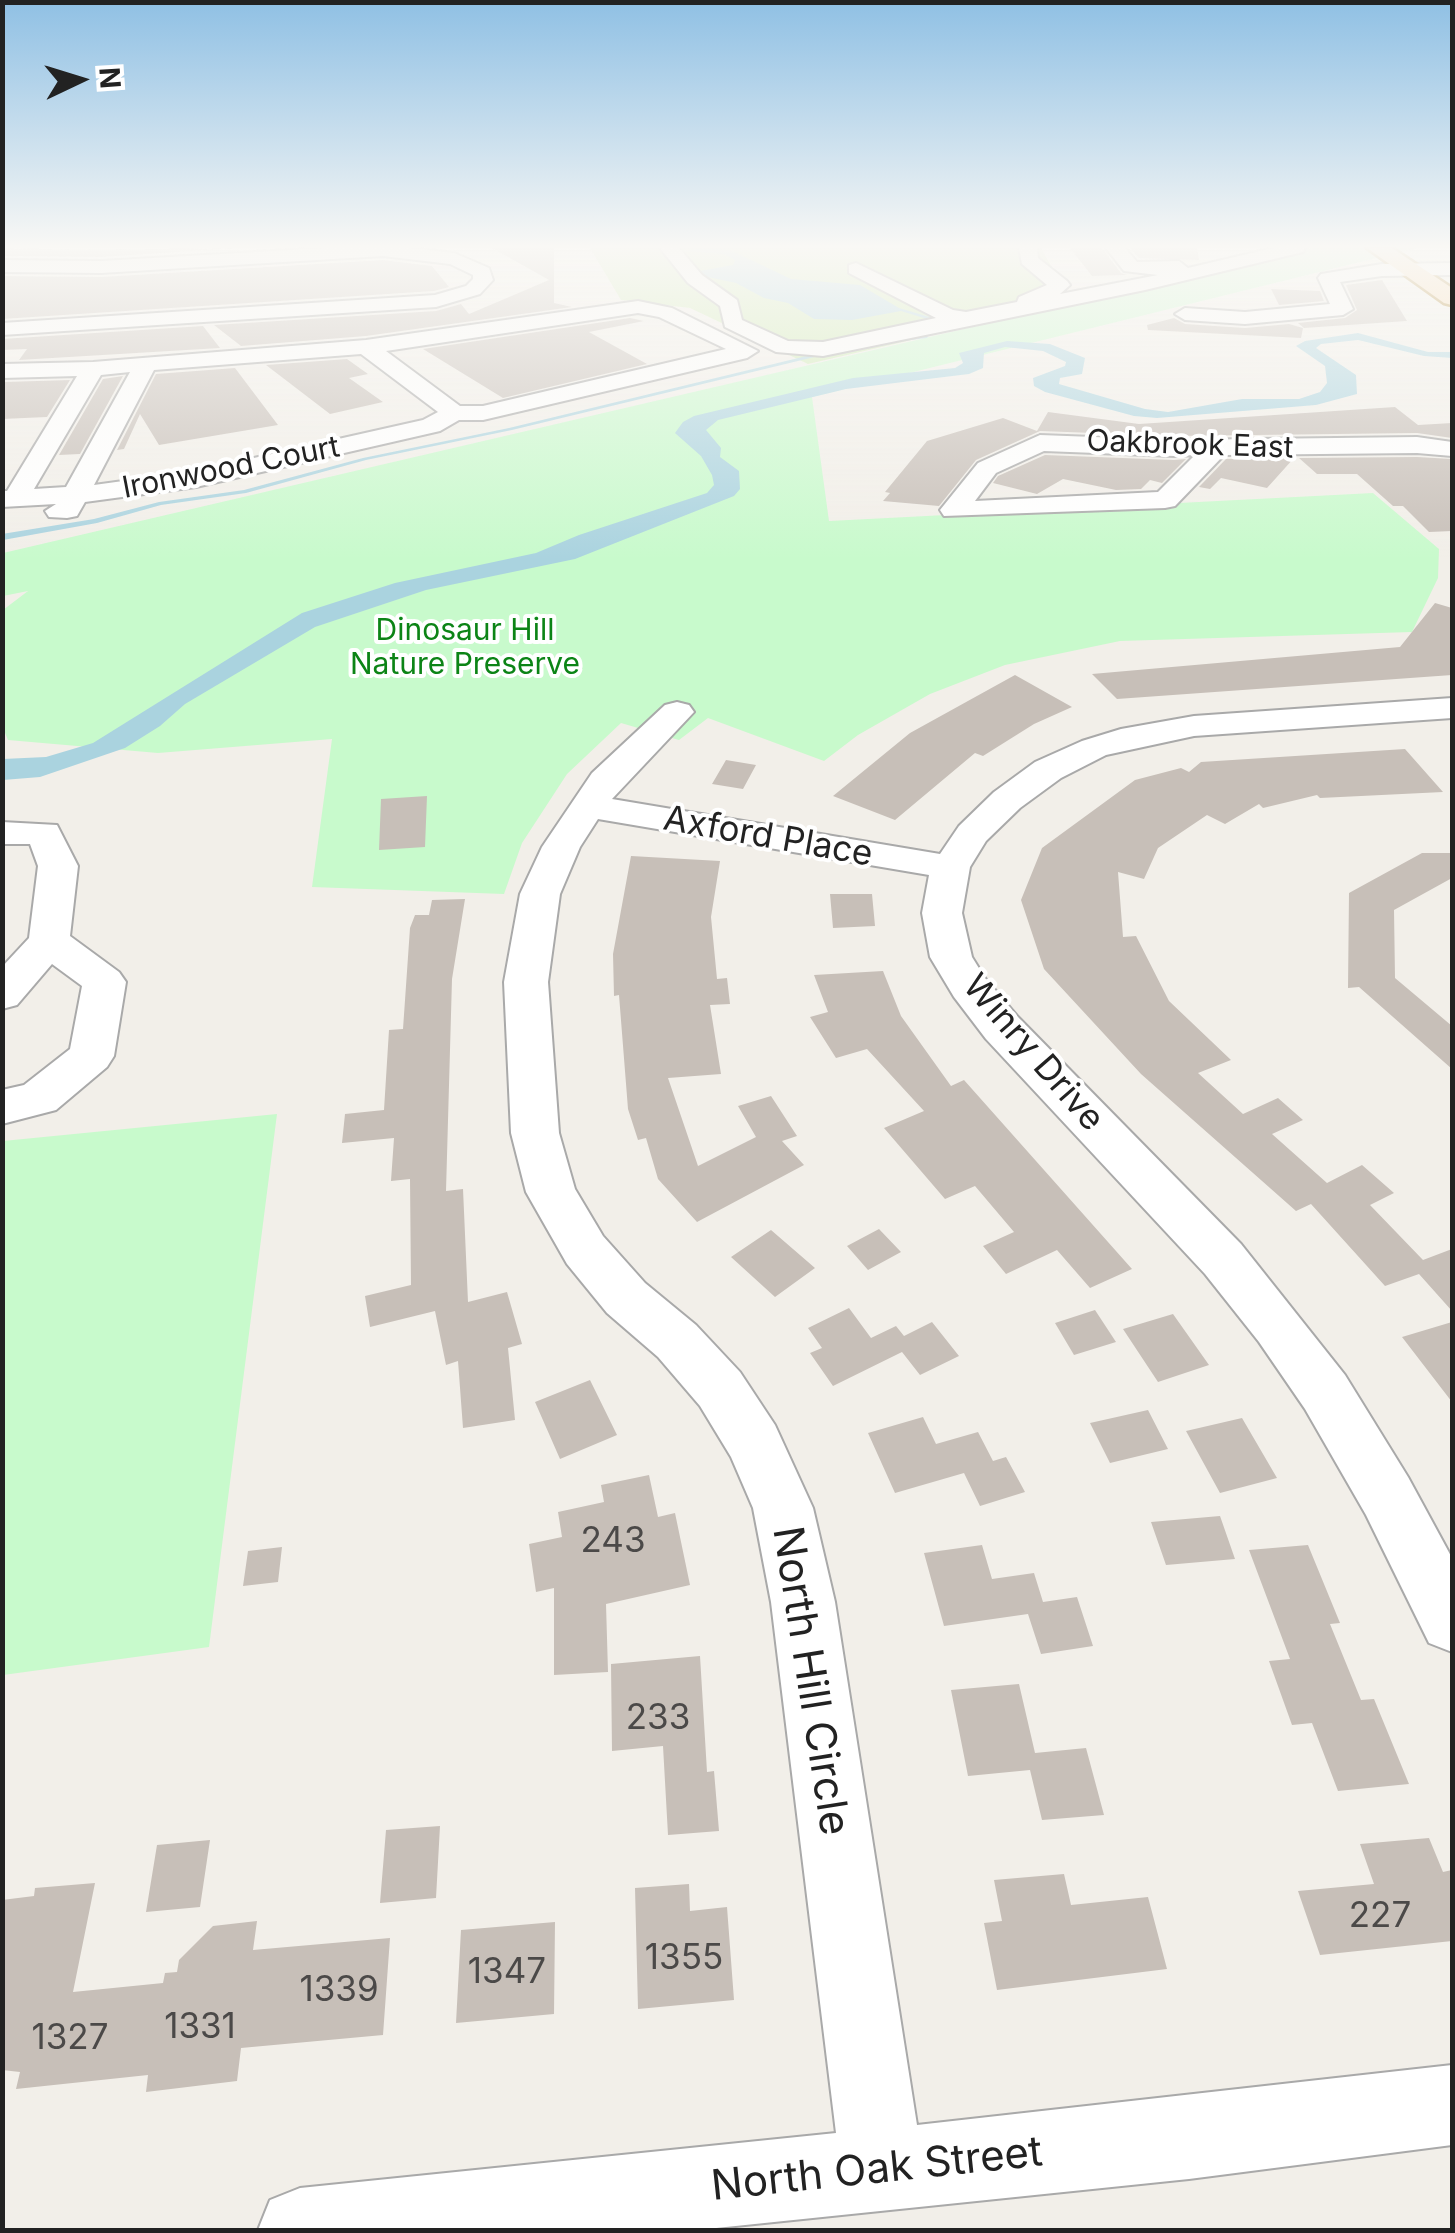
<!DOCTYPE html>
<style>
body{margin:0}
#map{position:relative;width:1455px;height:2233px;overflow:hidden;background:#f2efe9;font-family:Inter,sans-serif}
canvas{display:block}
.frame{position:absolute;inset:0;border:5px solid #222;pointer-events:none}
.north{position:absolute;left:30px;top:30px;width:100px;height:100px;-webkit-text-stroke:8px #fff;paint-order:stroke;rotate:86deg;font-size:28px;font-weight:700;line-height:40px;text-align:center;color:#222}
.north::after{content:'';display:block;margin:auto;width:35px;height:45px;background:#222;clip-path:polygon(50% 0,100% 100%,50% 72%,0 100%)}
</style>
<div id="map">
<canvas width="1455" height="2233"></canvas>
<div class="frame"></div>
<div class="north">N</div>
</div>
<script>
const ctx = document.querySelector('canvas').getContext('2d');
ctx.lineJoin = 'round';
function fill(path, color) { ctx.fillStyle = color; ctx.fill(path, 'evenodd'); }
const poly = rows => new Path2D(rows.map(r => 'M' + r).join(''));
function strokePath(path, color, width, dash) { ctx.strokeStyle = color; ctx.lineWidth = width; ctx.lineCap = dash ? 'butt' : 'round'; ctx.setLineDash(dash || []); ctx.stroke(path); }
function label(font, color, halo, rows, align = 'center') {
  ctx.font = font + ' Inter,sans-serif'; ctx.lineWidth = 8; ctx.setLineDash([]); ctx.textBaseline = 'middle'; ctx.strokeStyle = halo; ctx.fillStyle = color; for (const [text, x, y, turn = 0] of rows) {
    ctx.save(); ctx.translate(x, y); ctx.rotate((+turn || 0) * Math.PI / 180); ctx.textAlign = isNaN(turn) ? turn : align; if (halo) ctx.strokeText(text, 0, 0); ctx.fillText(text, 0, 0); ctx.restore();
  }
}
const grass = poly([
 [590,248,1041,248,1072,303,808,364,690,308,621,300]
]);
const park = poly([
 [1311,248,1417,248,812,397,829,521,1373,493,1439,549,1438,578,1412,632,1120,641,1005,665,930,694,858,735,824,761,708,718,679,740,621,723,567,774,522,843,504,894,312,887,332,739,158,753,8,740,3,728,3,610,28,591,3,596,3,553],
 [277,1114,209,1647,3,1675,3,1141]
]);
const water = poly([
 [700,248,730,250,791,279,860,285,899,308,933,318,937,324,927,338,856,347,512,430,366,460,246,493,161,505,97,523,3,540,2,534,94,519,159,502,244,490,363,458,509,428,852,345,920,337,930,324,927,319,901,311,852,320,814,319,788,303,764,298,736,283,708,277,700,271,733,265,735,260,724,254,686,251],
 [1358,333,1428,352,1452,352,1452,358,1424,356,1358,340,1321,344,1316,348,1356,375,1357,394,1316,405,1157,418,1134,416,1045,392,1034,386,1033,378,1065,366,1066,362,1043,351,1005,347,984,353,983,368,969,374,846,389,718,420,706,430,721,448,720,457,739,471,740,489,734,496,575,559,426,590,315,627,185,704,160,726,125,748,40,777,3,780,3,759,46,757,93,743,302,613,395,583,536,553,579,535,707,493,714,485,712,475,701,456,675,433,683,422,694,416,853,378,955,368,963,363,959,353,1007,341,1050,344,1085,358,1082,374,1060,378,1059,384,1145,409,1168,412,1242,399,1299,399,1320,392,1327,383,1325,366,1296,346,1305,341]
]);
const building = poly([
 [2,248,86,250,234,248,101,257,2,256],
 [492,248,554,248,554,303,572,307,366,336,241,346,214,325,436,311,461,304,469,314,549,280],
 [1070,248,1102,248,1121,273,1127,275,1092,276],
 [1130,248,1197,248,1199,260,1139,258],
 [383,260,432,266,449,287,434,291,2,319,2,276,101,277],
 [1382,280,1407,321,1304,328,1298,323,1345,318,1357,310,1346,285],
 [1271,289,1320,291,1324,301,1279,305],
 [630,318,644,321,589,332,647,364,503,398,423,349],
 [1174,318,1185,324,1245,328,1289,324,1303,328,1301,338,1148,330,1147,325],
 [203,326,220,348,19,360,27,349,2,350,2,339],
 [347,359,368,374,349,378,383,402,330,414,266,365],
 [235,368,278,425,159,445,140,414,124,449,117,450,156,374],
 [123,376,80,454,59,455,103,379],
 [70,380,47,417,2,419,4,382],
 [1395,407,1418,425,1452,423,1452,438,1417,433,1174,436,1040,431,976,460,939,506,883,501,890,493,885,492,927,441,1003,418,1037,431,1048,412,1139,424],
 [1045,455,1174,460,1186,459,1162,483,1150,480,1141,489,1116,490,1063,479,1037,494,993,483,998,476],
 [1417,457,1452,459,1452,531,1429,532,1403,506,1393,506,1357,474,1317,474,1299,458],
 [1294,458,1267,488,1221,478,1210,489,1199,487,1226,459],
 [1435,603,1452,608,1452,675,1117,699,1092,674,1400,647],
 [1015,675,1072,707,1034,724,983,756,975,753,895,820,833,796,910,733],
 [1405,749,1443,792,1320,798,1317,795,1263,808,1259,804,1225,824,1207,815,1158,848,1144,879,1118,872,1123,937,1136,936,1169,1001,1231,1060,1198,1073,1243,1114,1278,1098,1303,1120,1272,1134,1327,1183,1362,1165,1394,1193,1370,1205,1423,1260,1452,1249,1452,1311,1419,1274,1385,1286,1311,1204,1296,1211,1141,1074,1044,969,1021,900,1042,848,1135,780,1181,768,1189,772,1201,762],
 [726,760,756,765,743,789,712,784],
 [427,796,425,847,379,850,381,799],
 [1422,853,1452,853,1452,878,1394,910,1395,978,1452,1026,1452,1069,1359,987,1348,988,1349,893],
 [631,856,720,861,711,917,717,979,727,978,730,1004,710,1005,721,1074,668,1078,698,1166,756,1137,738,1106,771,1096,797,1136,782,1141,804,1165,697,1222,658,1179,646,1138,638,1140,628,1109,619,995,614,996,613,954],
 [830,894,872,894,875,926,833,928],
 [465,899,452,979,446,1191,463,1189,468,1302,507,1292,522,1344,508,1348,515,1420,463,1428,458,1361,446,1365,435,1311,370,1327,365,1296,411,1285,410,1179,391,1181,394,1138,342,1143,345,1114,384,1110,389,1030,403,1029,410,928,415,915,429,915,432,900],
 [883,971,901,1016,951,1086,964,1080,1132,1269,1090,1288,1057,1250,1006,1274,983,1246,1014,1232,975,1186,945,1199,884,1128,924,1111,867,1049,836,1058,810,1017,828,1012,814,975],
 [879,1229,901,1252,868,1270,847,1246],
 [771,1230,815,1268,775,1297,731,1257],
 [849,1308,871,1338,896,1326,904,1336,932,1322,959,1356,920,1375,902,1352,833,1386,810,1353,822,1348,808,1328],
 [1095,1310,1116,1342,1074,1355,1055,1323],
 [1173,1314,1209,1365,1158,1382,1123,1329],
 [1452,1322,1452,1402,1402,1337],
 [590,1380,617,1435,560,1459,535,1402],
 [1148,1410,1168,1449,1110,1463,1090,1423],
 [923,1417,936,1444,978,1432,993,1461,1006,1457,1025,1492,980,1506,964,1473,895,1493,868,1433],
 [1242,1418,1277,1478,1220,1493,1186,1431],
 [649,1475,658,1517,675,1513,690,1585,606,1604,608,1672,554,1675,554,1588,536,1592,529,1544,562,1537,558,1512,604,1502,601,1485],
 [1220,1516,1235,1559,1166,1565,1151,1522],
 [982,1545,992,1579,1034,1573,1043,1602,1077,1597,1093,1646,1041,1654,1028,1614,944,1626,924,1553],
 [1308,1545,1340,1623,1330,1624,1361,1700,1374,1699,1409,1784,1338,1791,1312,1723,1292,1725,1269,1661,1290,1659,1249,1550],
 [282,1547,278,1582,243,1586,248,1551],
 [700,1656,707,1772,714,1771,719,1831,668,1835,663,1746,612,1751,611,1664],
 [1019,1684,1035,1753,1086,1748,1104,1815,1042,1820,1030,1770,968,1776,951,1690],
 [440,1826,436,1898,380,1903,386,1830],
 [1429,1838,1443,1872,1452,1870,1452,1941,1320,1955,1298,1891,1374,1884,1360,1844],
 [210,1840,200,1907,146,1912,157,1845],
 [1064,1874,1071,1905,1148,1897,1167,1969,997,1990,984,1923,1002,1921,994,1880],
 [95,1883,73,1992,163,1983,165,1973,177,1972,179,1960,213,1926,257,1921,253,1950,390,1938,383,2035,241,2048,237,2081,146,2092,148,2075,16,2089,20,2072,2,2070,2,1900,34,1896,35,1888],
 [689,1884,690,1911,727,1907,734,2000,638,2009,635,1888],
 [555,1922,554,2014,456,2023,461,1930]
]);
const minor = poly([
 [325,248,410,248,454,253,489,268,493,280,480,294,436,307,2,335,2,323,435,295,466,286,473,279,473,275,450,264,383,256,101,273,2,272,2,260,101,261,325,248],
 [660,248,679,248,702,275,737,300,742,320,788,341,823,342,936,318,849,273,849,265,856,263,953,310,966,312,1017,302,1019,297,1047,285,1022,264,1019,248,1037,248,1038,258,1067,281,1070,285,1060,294,1158,275,1124,271,1106,248,1125,248,1137,262,1179,261,1188,268,1273,248,1305,248,1303,252,1145,290,823,356,776,352,725,327,720,306,688,283,660,248],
 [1452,263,1452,275,1382,276,1340,282,1353,309,1343,315,1245,324,1185,320,1175,314,1185,308,1245,312,1330,304,1318,278,1321,274,1382,264,1452,263],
 [638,301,672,308,758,351,747,358,483,420,459,420,440,431,196,487,85,502,77,516,67,518,49,517,45,511,56,504,2,507,2,491,7,491,77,376,2,378,2,364,93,362,366,340,638,301],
 [638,313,659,317,726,349,483,406,460,406,386,351,638,313],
 [361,354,438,412,423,420,196,471,94,485,154,370,361,354],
 [130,372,66,487,34,489,101,375,130,372],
 [1040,435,1174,440,1417,437,1452,442,1452,456,1417,453,1224,455,1175,506,1165,508,944,516,940,510,978,463,1040,435],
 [1044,451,1174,456,1195,455,1158,492,975,501,996,473,1044,451],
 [1452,698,1452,718,1194,736,1106,755,1061,778,1020,808,986,841,970,867,962,913,972,957,985,978,1018,1017,1241,1244,1345,1375,1408,1477,1452,1558,1452,1652,1429,1643,1366,1515,1305,1409,1259,1342,1205,1274,986,1039,954,997,930,957,922,913,929,875,598,819,580,847,560,894,548,982,559,1133,575,1189,603,1236,645,1283,696,1325,740,1372,775,1425,813,1508,835,1602,917,2125,1452,2065,1452,2145,1189,2179,697,2230,258,2230,270,2200,300,2188,836,2133,771,1602,753,1508,731,1457,700,1406,658,1357,607,1313,567,1264,526,1192,511,1133,504,982,520,894,542,847,592,773,665,705,677,702,689,705,694,712,612,799,940,854,959,826,994,792,1035,762,1082,741,1121,729,1194,716,1452,698],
 [2,822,57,825,78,866,70,936,119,972,126,982,114,1056,107,1067,56,1110,2,1124,2,1090,24,1085,70,1049,82,986,52,964,17,1005,2,1009,2,967,29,938,38,866,30,844,2,844,2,822]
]);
const major = poly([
 [1367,248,1392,248,1452,288,1452,305,1444,303,1367,248]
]);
const farStreetnames = [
 ["Oakbrook East",1190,445,2],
 ["Ironwood Court",231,468,-11]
];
const farParknames = [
 ["Dinosaur Hill",465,631],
 ["Nature Preserve",465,665]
];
const streetNames = [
 ["Axford Place",768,837,10],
 ["Winry Drive",1033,1053,49]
];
const nearNumbernames = [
 ["243",613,1541],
 ["233",658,1718],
 ["227",1380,1916],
 ["1355",684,1958],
 ["1347",507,1972],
 ["1339",339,1990],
 ["1331",200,2027],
 ["1327",70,2038]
];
const nearStreetnames = [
 ["North Hill Circle",810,1681,81],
 ["North Oak Street",877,2170,-6]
];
fill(grass, '#cdebb0');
fill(park, '#c8facc');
fill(water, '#aad3df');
fill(building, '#c7bfb8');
strokePath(minor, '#a9a9a9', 4);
strokePath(major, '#a06b00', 5);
fill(minor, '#fff');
fill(major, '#fcd6a4');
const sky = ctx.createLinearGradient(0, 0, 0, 560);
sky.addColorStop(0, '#8fc0e4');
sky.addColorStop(0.44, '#f9f8f5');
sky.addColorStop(1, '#f9f8f500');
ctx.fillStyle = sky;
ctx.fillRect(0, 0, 1455, 560);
label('30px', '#222', '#fff', farStreetnames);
label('30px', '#0c8416', '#fff', farParknames);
label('35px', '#222', '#fff', streetNames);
label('35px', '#4b4948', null, nearNumbernames);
label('42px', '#222', '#fff', nearStreetnames);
</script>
